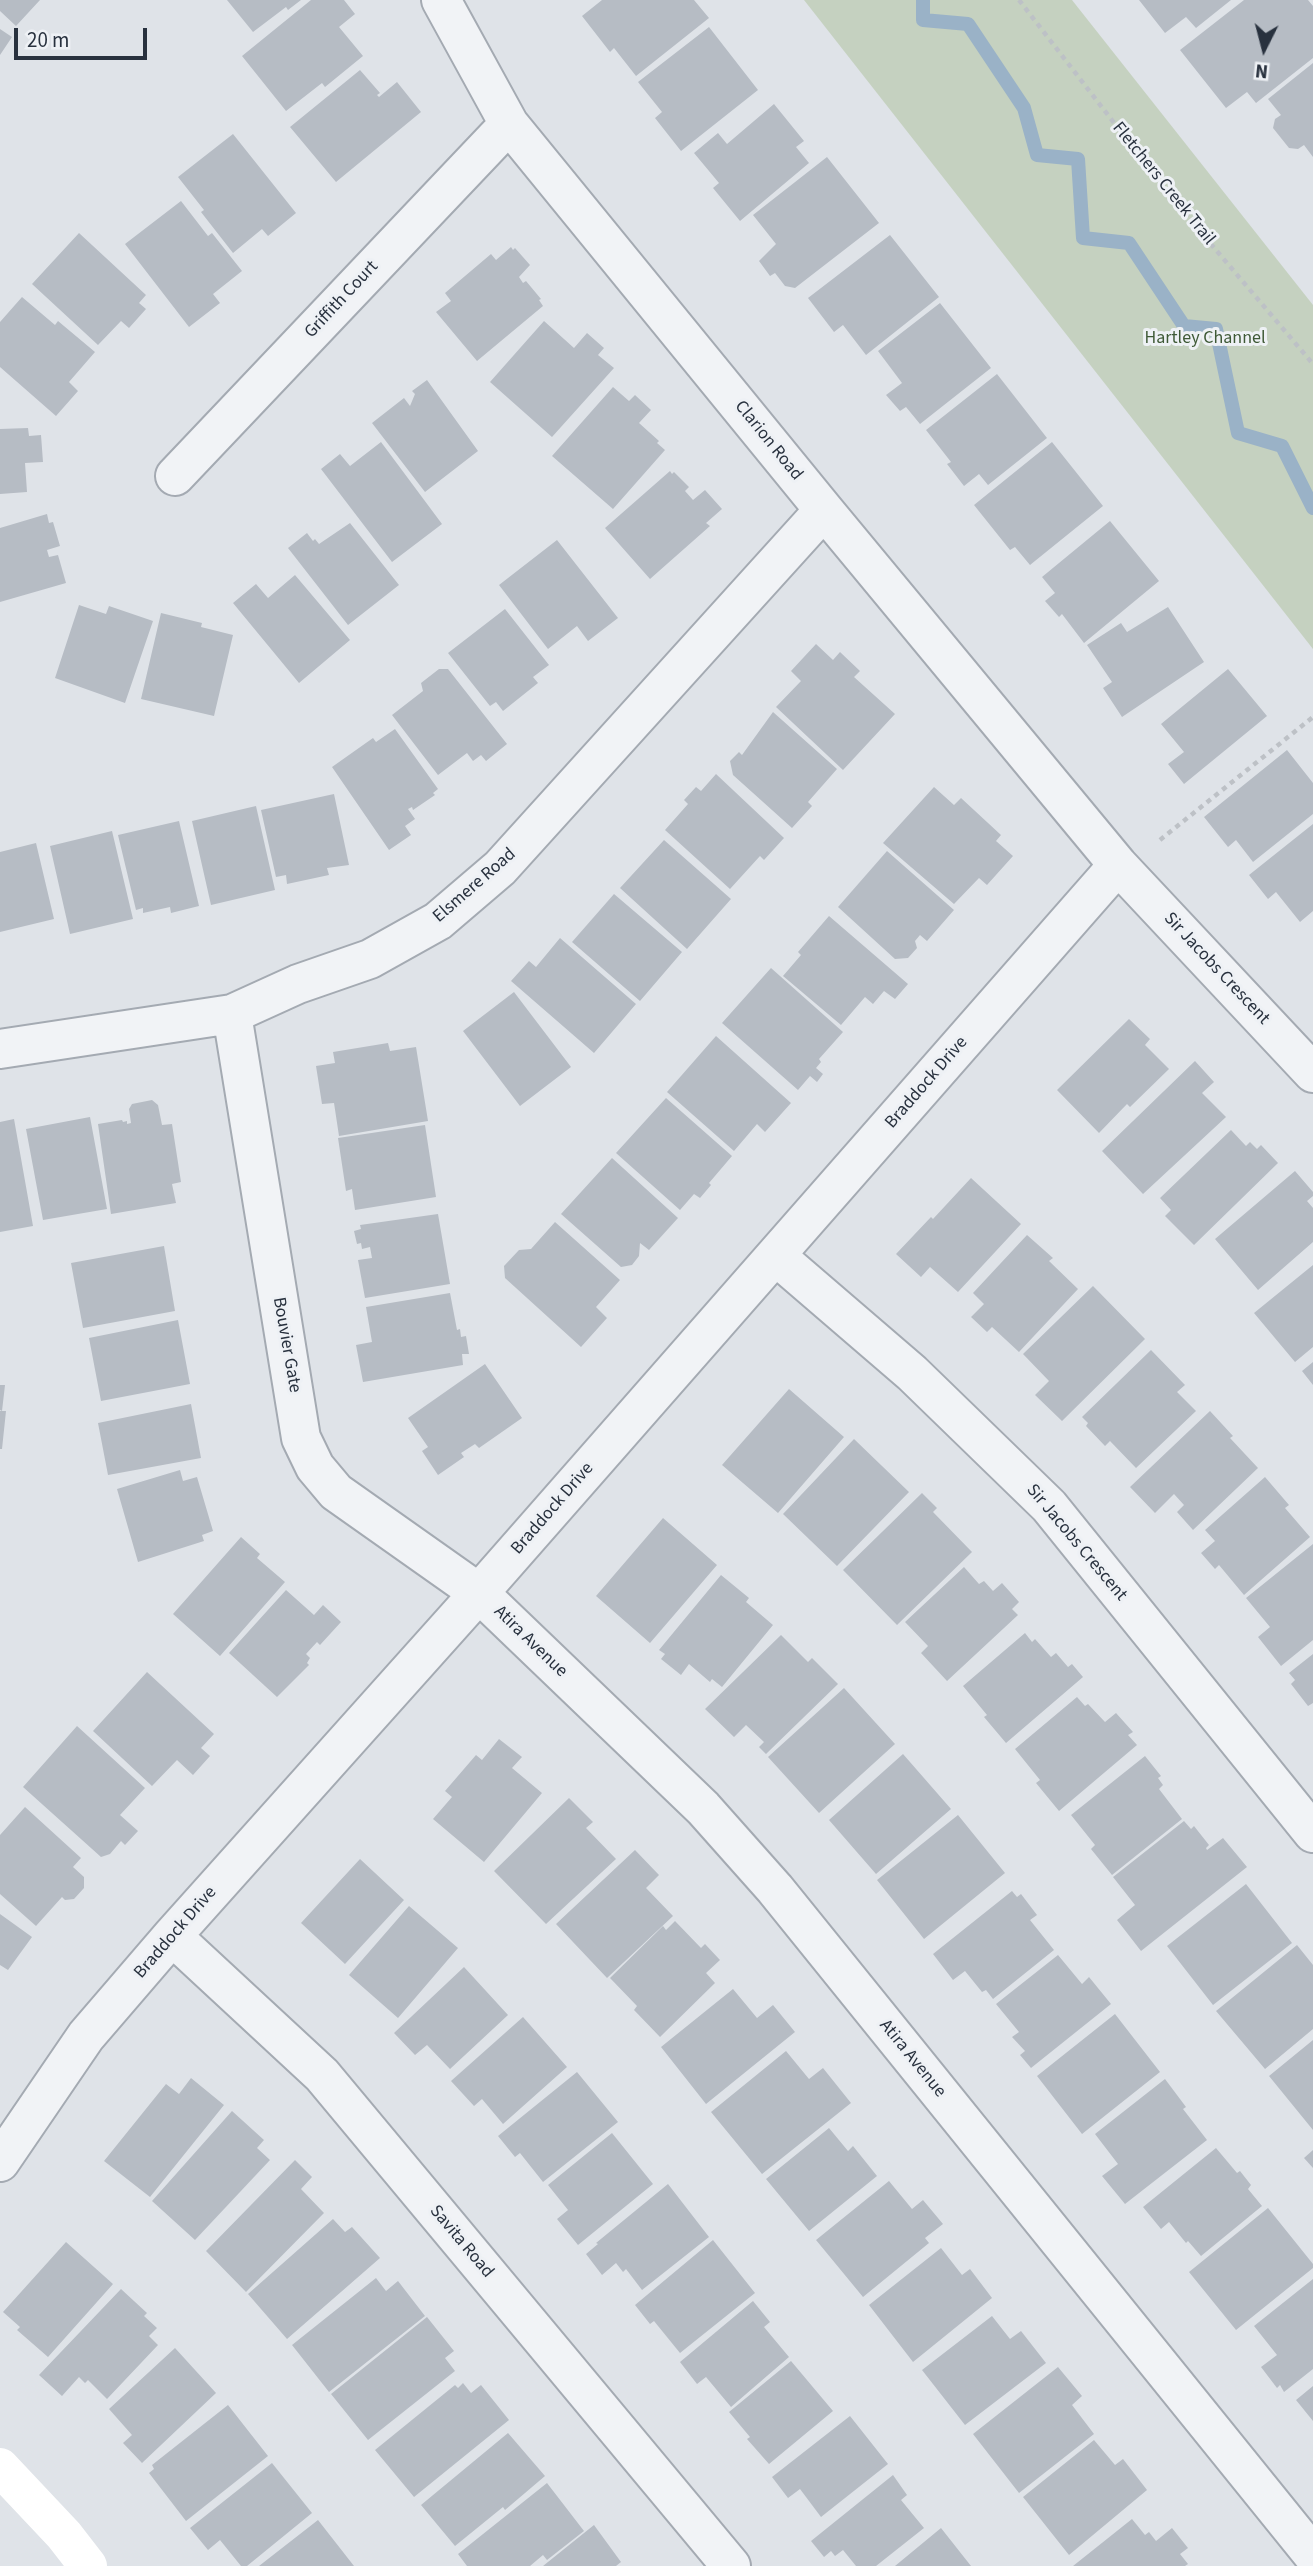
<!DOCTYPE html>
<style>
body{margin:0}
#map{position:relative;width:1313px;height:2566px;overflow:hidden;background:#dfe3e8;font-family:"Source Sans 3",sans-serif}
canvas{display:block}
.north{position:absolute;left:1229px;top:14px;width:70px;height:70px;-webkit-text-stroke:5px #eef1f5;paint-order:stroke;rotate:186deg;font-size:19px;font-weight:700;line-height:28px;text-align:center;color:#28313e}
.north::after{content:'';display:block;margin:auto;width:24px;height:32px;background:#28313e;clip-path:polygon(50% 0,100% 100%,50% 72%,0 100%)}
.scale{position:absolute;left:14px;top:28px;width:133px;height:32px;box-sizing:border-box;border:4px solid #28313e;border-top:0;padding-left:9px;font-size:21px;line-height:24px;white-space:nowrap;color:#28313e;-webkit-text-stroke:5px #eef1f5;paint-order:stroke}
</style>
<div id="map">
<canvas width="1313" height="2566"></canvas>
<div class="north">N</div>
<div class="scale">20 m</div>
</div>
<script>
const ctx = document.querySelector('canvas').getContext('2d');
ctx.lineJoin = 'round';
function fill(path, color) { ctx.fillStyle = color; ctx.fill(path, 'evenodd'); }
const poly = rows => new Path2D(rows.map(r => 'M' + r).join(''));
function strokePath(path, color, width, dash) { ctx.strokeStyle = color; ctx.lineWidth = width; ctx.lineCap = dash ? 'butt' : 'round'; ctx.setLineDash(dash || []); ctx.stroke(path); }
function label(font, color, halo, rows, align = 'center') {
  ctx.font = font + ' "Source Sans 3",sans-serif'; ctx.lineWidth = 6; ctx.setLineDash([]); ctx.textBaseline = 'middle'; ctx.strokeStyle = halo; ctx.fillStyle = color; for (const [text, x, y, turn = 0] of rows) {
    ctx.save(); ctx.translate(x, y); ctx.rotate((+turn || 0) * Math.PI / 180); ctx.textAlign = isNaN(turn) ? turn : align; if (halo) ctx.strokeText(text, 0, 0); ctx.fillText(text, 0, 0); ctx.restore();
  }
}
const green = poly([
 [804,0,1072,0,1313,305,1313,649]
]);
const stream = poly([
 [923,0,923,20,968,24,1024,108,1037,155,1078,159,1083,238,1129,243,1184,326,1216,329,1238,433,1282,446,1313,508]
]);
const building = poly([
 [0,0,40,0,16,26,0,11],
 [227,0,301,0,288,10,286,7,253,32],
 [311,0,344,0,355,14,339,27,363,56,325,87,322,83,286,111,242,56],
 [602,0,694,0,709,18,636,76,614,48,610,52,582,16],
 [1139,0,1231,0,1196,28,1186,17,1165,33],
 [1244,0,1308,0,1313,6,1313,58,1256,103,1247,92,1226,108,1180,50],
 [709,27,758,90,681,151,655,118,662,112,638,82],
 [0,29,12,37,0,55],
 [1313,63,1313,157,1304,145,1298,149,1289,148,1273,128,1275,119,1281,115,1268,99],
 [360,70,380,93,377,95,379,97,397,82,421,112,336,182,290,127],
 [774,104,804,141,796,147,809,163,740,221,713,188,719,183,694,153,718,133,727,144],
 [233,134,296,213,268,236,262,229,233,253,201,212,204,210,178,177],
 [827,157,879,223,795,288,785,286,775,273,770,276,759,261,776,244,753,215],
 [181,201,208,236,212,233,242,271,213,294,220,303,189,327,125,244],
 [79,233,146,295,139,303,146,309,129,328,121,321,98,345,32,284],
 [890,235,939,297,866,355,843,325,834,332,808,298],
 [511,247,513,250,515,248,530,265,519,277,523,283,526,281,541,299,539,300,543,306,477,361,436,312,451,301,445,293,491,254,496,260],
 [22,297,55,325,58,321,95,352,69,382,78,391,56,416,0,367,0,322],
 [940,303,991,368,920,424,906,407,900,411,886,395,902,383,878,351],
 [544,321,574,348,587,333,604,348,598,355,614,368,552,437,490,382],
 [997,374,1047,438,988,485,979,474,964,486,947,464,951,462,926,430],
 [427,380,478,451,425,492,372,423,404,398,410,406,415,394,412,391],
 [613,387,629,401,635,395,651,410,639,423,659,441,657,443,665,450,613,509,552,456],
 [28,428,29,436,41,435,43,462,25,463,27,492,0,494,0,429],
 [381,442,442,524,392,562,321,469,340,454,350,466],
 [1052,442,1103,506,1030,565,1015,547,1010,550,974,505],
 [670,471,672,474,674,472,689,487,685,491,693,500,705,490,722,509,706,523,710,526,650,579,605,528],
 [47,514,49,523,53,522,60,546,47,550,49,557,58,555,66,583,0,602,0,528],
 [1110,521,1159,581,1084,643,1062,614,1059,617,1045,601,1055,593,1042,577],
 [350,523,399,585,348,625,288,548,307,533,313,541,315,539,319,544],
 [557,540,618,618,588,641,577,626,548,649,499,585],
 [295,575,350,640,299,683,233,603,256,584,268,598],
 [79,605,106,614,109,606,153,621,125,703,55,678],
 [1168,607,1204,662,1122,717,1103,688,1112,682,1087,645,1121,623,1127,632],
 [505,609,549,665,533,677,538,683,503,711,496,702,490,706,448,653],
 [161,613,202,623,201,627,233,635,214,716,141,699],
 [816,644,833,660,840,652,860,671,854,677,895,714,843,770,776,707,801,681,791,671],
 [439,669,448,669,507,744,486,761,481,755,473,761,467,753,438,775,392,715,423,691,421,683],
 [1228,669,1267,716,1184,784,1168,764,1184,752,1161,724],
 [773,712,837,769,808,802,812,806,792,828,733,775,730,761,739,752,742,755],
 [395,729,438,789,433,793,435,795,413,810,412,807,408,809,415,819,405,826,411,835,389,850,332,767,373,738,376,742],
 [1287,750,1313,783,1313,814,1253,862,1236,840,1228,847,1204,817],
 [716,774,784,838,764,860,760,856,730,889,665,830,688,804,684,800,696,787,701,791],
 [934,787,954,805,961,798,1001,835,996,841,1013,856,987,885,979,878,954,904,883,843],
 [334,794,349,865,327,868,329,875,287,884,286,875,276,877,261,810],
 [256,806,275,890,211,905,192,821],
 [179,821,199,906,171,913,170,907,143,913,143,908,136,910,118,835],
 [1313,824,1313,911,1300,922,1276,892,1268,899,1249,875],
 [112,831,133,919,70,934,50,846],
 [664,840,731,899,687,949,620,888],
 [36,843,54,919,0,932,0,852],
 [887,851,954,910,927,941,920,935,915,941,917,948,908,958,895,959,838,907],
 [614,894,682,952,640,1001,572,942],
 [829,916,908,984,895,999,884,991,873,1004,865,997,841,1025,783,976,801,955,798,952],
 [560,938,636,1004,594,1053,511,981,529,961,536,967],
 [771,968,843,1032,819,1059,821,1062,816,1068,823,1074,817,1082,810,1076,798,1090,722,1023],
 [514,992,571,1067,520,1106,463,1031],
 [1129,1019,1150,1039,1145,1045,1169,1069,1130,1107,1127,1104,1099,1133,1057,1090],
 [716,1036,791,1103,765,1132,757,1124,734,1151,667,1092],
 [388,1043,390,1051,416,1047,428,1121,339,1136,334,1103,322,1104,316,1066,335,1063,333,1052],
 [1195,1061,1214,1082,1202,1093,1226,1117,1143,1194,1102,1151],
 [666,1098,732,1156,709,1183,711,1185,700,1198,694,1194,680,1210,616,1153],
 [152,1100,158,1105,162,1125,172,1124,181,1182,172,1184,176,1203,111,1214,98,1124,122,1120,123,1122,127,1121,127,1124,131,1123,129,1109,132,1104],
 [90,1117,107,1209,43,1220,26,1129],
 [14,1119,33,1226,0,1232,0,1122],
 [425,1125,436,1197,355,1210,352,1189,346,1191,338,1138],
 [1231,1130,1246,1146,1250,1142,1257,1149,1261,1145,1278,1163,1194,1245,1165,1216,1171,1210,1160,1198],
 [612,1158,678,1218,649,1250,640,1243,639,1256,632,1265,621,1267,561,1214],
 [1295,1171,1313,1192,1313,1196,1307,1201,1313,1208,1313,1242,1258,1290,1215,1239],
 [971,1178,1021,1224,958,1292,930,1267,921,1277,896,1254,931,1217,933,1219],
 [438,1214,450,1284,365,1298,358,1260,372,1258,370,1247,362,1249,361,1243,357,1244,354,1231,361,1229,360,1225],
 [555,1222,620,1280,596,1307,607,1318,581,1347,505,1278,504,1266,519,1250,531,1249],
 [1027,1235,1053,1258,1049,1261,1078,1289,1019,1352,992,1327,987,1332,971,1317,984,1304,973,1293],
 [164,1246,175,1311,83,1328,71,1263],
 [1313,1265,1313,1347,1295,1362,1254,1313],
 [1093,1286,1145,1339,1062,1421,1035,1395,1049,1381,1023,1354],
 [450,1293,457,1330,460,1329,461,1337,466,1336,469,1354,462,1354,463,1365,363,1382,356,1345,372,1342,366,1307],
 [178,1320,190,1384,101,1401,89,1338],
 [1151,1350,1185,1385,1177,1392,1196,1411,1136,1468,1110,1441,1105,1446,1086,1426,1088,1423,1082,1417],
 [1313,1362,1313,1385,1302,1371],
 [485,1364,522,1418,479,1448,475,1444,461,1453,464,1457,438,1475,422,1451,428,1447,408,1418],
 [0,1385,5,1385,2,1411,0,1410],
 [789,1389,844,1437,778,1513,722,1465],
 [191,1404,201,1458,108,1475,98,1423],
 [0,1411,6,1411,2,1449,0,1449],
 [1210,1411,1233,1436,1230,1438,1258,1468,1193,1530,1177,1512,1184,1505,1174,1494,1155,1513,1130,1487],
 [854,1439,909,1492,837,1566,783,1514],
 [180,1470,183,1481,197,1477,213,1531,202,1535,204,1541,138,1562,117,1489],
 [1265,1477,1289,1505,1285,1508,1310,1537,1244,1595,1219,1565,1215,1569,1201,1553,1215,1541,1205,1530],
 [922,1493,937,1508,933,1512,972,1552,897,1625,843,1570],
 [663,1518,717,1565,650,1643,596,1596],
 [241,1537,260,1554,257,1558,285,1582,220,1656,173,1614],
 [1313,1544,1313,1640,1281,1666,1258,1637,1270,1627,1246,1598],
 [964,1567,979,1584,984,1581,993,1591,1002,1583,1019,1602,1012,1609,1018,1615,947,1681,921,1653,928,1646,905,1622],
 [721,1575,749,1598,746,1602,773,1625,722,1687,712,1679,710,1682,689,1664,681,1675,661,1659,665,1654,659,1650],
 [286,1590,314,1615,323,1605,341,1622,320,1645,317,1642,306,1654,310,1658,307,1663,309,1665,277,1697,229,1653],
 [1025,1633,1032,1642,1035,1639,1051,1657,1056,1653,1068,1667,1072,1664,1083,1677,1006,1743,984,1717,987,1715,963,1686],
 [781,1635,808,1662,812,1658,838,1684,766,1754,759,1747,764,1742,746,1725,734,1737,705,1709],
 [1313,1654,1313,1703,1308,1706,1291,1684,1295,1680,1289,1673],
 [147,1672,214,1734,201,1748,210,1756,193,1775,177,1760,152,1786,93,1731],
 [844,1688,895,1744,819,1813,768,1757],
 [1077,1697,1085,1706,1088,1704,1105,1722,1116,1713,1133,1732,1128,1735,1137,1745,1059,1811,1036,1783,1040,1780,1015,1749],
 [77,1726,145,1788,120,1815,138,1831,125,1845,121,1841,110,1854,101,1857,23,1787],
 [499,1739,522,1757,512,1768,542,1793,484,1862,433,1819,452,1797,445,1791,476,1755,482,1760],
 [903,1754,951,1809,876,1874,829,1820],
 [1145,1756,1161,1776,1158,1778,1163,1785,1159,1789,1182,1819,1112,1875,1091,1849,1095,1845,1071,1815],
 [569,1798,593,1822,586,1828,616,1859,546,1924,494,1871],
 [25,1807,81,1858,73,1867,84,1877,84,1888,74,1899,65,1900,62,1897,36,1926,0,1894,0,1835],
 [958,1815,1005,1873,924,1939,877,1880],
 [1184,1821,1191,1829,1194,1826,1209,1845,1206,1848,1207,1850,1223,1838,1247,1867,1141,1951,1117,1920,1135,1905,1113,1877],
 [635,1850,659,1875,646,1888,673,1916,607,1978,556,1924],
 [360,1859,404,1900,345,1964,301,1923],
 [1246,1884,1292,1943,1213,2005,1167,1946],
 [1012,1891,1017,1897,1021,1894,1037,1915,1030,1920,1054,1950,993,1999,986,1990,982,1992,965,1971,953,1980,933,1954],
 [409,1906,458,1948,398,2018,349,1975],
 [0,1914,32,1937,8,1970,0,1965],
 [675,1921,701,1948,705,1944,720,1960,706,1973,715,1983,660,2037,634,2010,637,2006,610,1978,663,1926,666,1930],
 [1297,1945,1313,1965,1313,2029,1265,2069,1216,2011],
 [1058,1955,1082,1984,1089,1977,1111,2004,1031,2068,1020,2055,1025,2051,1012,2037,1019,2032,996,2004],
 [464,1967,508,2015,450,2069,427,2045,415,2055,394,2033],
 [733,1989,757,2018,773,2005,795,2032,706,2104,661,2047],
 [1115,2014,1160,2072,1082,2134,1037,2076],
 [523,2017,567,2067,503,2124,482,2099,474,2106,451,2081],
 [1313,2040,1313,2130,1269,2076],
 [786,2051,809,2079,823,2068,851,2103,762,2174,711,2112],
 [577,2072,618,2122,543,2182,520,2153,515,2157,498,2136],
 [191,2078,224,2105,150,2197,104,2161,166,2084,179,2094],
 [1165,2079,1186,2107,1183,2109,1207,2140,1125,2204,1102,2176,1118,2164,1095,2134],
 [232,2111,264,2140,257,2148,270,2160,195,2240,152,2201],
 [829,2128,848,2151,853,2146,877,2176,809,2231,766,2179],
 [612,2133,653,2184,578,2245,557,2219,568,2210,548,2185],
 [1216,2148,1237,2173,1240,2171,1251,2185,1248,2189,1262,2206,1201,2256,1188,2241,1186,2243,1169,2222,1161,2229,1143,2207],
 [1313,2150,1313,2168,1304,2158],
 [295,2160,312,2177,301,2189,324,2213,246,2292,206,2251],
 [889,2181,912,2209,923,2200,943,2224,925,2238,929,2243,863,2297,816,2240],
 [668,2184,709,2237,642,2290,626,2269,623,2272,616,2263,602,2275,586,2254,598,2244,596,2243],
 [1268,2208,1313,2264,1313,2268,1236,2330,1189,2272],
 [333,2219,345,2232,352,2227,380,2258,287,2339,248,2294],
 [713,2240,755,2293,680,2353,654,2321,650,2324,635,2305],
 [66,2242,113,2284,48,2357,17,2330,20,2327,3,2312],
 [941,2248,962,2275,970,2269,992,2298,913,2362,869,2305],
 [376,2278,386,2291,398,2281,425,2316,329,2392,292,2345],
 [1313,2279,1313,2369,1284,2392,1280,2385,1277,2388,1261,2367,1277,2355,1254,2326],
 [121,2289,147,2313,144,2316,157,2328,149,2336,158,2345,107,2399,88,2380,85,2383,79,2377,62,2396,39,2375],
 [753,2301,770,2322,764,2327,789,2357,731,2407,706,2377,697,2384,680,2362],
 [992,2316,1010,2339,1021,2331,1046,2363,965,2425,922,2370],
 [427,2317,454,2351,445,2358,455,2371,368,2440,331,2394],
 [175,2348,216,2393,142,2463,123,2443,132,2435,109,2409],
 [791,2361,833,2411,769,2464,747,2439,750,2437,729,2412],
 [1058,2367,1082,2396,1072,2405,1094,2434,1019,2493,973,2434],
 [463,2383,471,2393,481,2385,509,2420,414,2497,375,2450,455,2385,458,2388],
 [1313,2386,1313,2421,1296,2400],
 [228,2405,268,2456,186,2521,149,2473,154,2469,152,2465],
 [850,2416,888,2464,821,2517,800,2489,788,2498,772,2477],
 [508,2433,545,2476,505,2510,503,2507,455,2546,421,2505],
 [1094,2440,1115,2465,1123,2459,1147,2490,1069,2555,1023,2497],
 [272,2463,312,2513,247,2566,241,2566,220,2540,208,2550,190,2528],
 [893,2475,907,2495,901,2500,924,2528,876,2566,856,2566,843,2550,835,2556,831,2551,824,2557,811,2541],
 [547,2483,584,2531,547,2560,543,2555,530,2566,467,2566,458,2554],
 [1132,2519,1145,2535,1149,2532,1156,2541,1172,2528,1188,2548,1180,2554,1188,2564,1185,2566,1073,2566],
 [318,2520,354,2566,259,2566],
 [594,2525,621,2562,616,2566,543,2566],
 [941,2528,971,2566,895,2566]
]);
const path = poly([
 [1019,0,1176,203,1313,364],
 [1160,840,1313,717]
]);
const street = poly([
 [441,0,509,124,824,510,1118,865,1313,1073],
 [175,476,509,124],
 [232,1014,301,1438,315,1467,336,1492,479,1593,703,1808,775,1889,1313,2555],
 [0,1049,232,1014,298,984,370,959,438,921,500,868,824,510],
 [776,1256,912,1373,1049,1506,1313,1833],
 [172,1936,322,2075,731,2566],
 [0,2162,86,2036,172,1936,479,1593,1118,865]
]);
const secondary = poly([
 [0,2467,64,2535,88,2566]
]);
const streetNames = [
 ["Fletchers Creek Trail",1163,184,51],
 ["Griffith Court",342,300,-47],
 ["Clarion Road",768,441,51],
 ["Elsmere Road",475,886,-41],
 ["Sir Jacobs Crescent",1216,969,47],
 ["Braddock Drive",927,1083,-49],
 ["Bouvier Gate",286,1345,80],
 ["Braddock Drive",553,1509,-49],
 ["Sir Jacobs Crescent",1076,1543,50],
 ["Atira Avenue",530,1642,44],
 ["Braddock Drive",176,1933,-49],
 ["Atira Avenue",912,2059,51],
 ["Savita Road",461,2242,50]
];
const parkNames = [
 ["Hartley Channel",1205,339]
];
fill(green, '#c5d1c0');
strokePath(stream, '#9ab2c7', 14);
fill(building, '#b6bcc4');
strokePath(street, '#a4aab2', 42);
strokePath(path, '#bdc1c6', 4.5, [5, 5]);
strokePath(street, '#f1f3f6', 38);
strokePath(secondary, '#fff', 38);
label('18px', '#28313e', '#eef1f5', streetNames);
label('18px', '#3e5936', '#eef1f5', parkNames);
</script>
